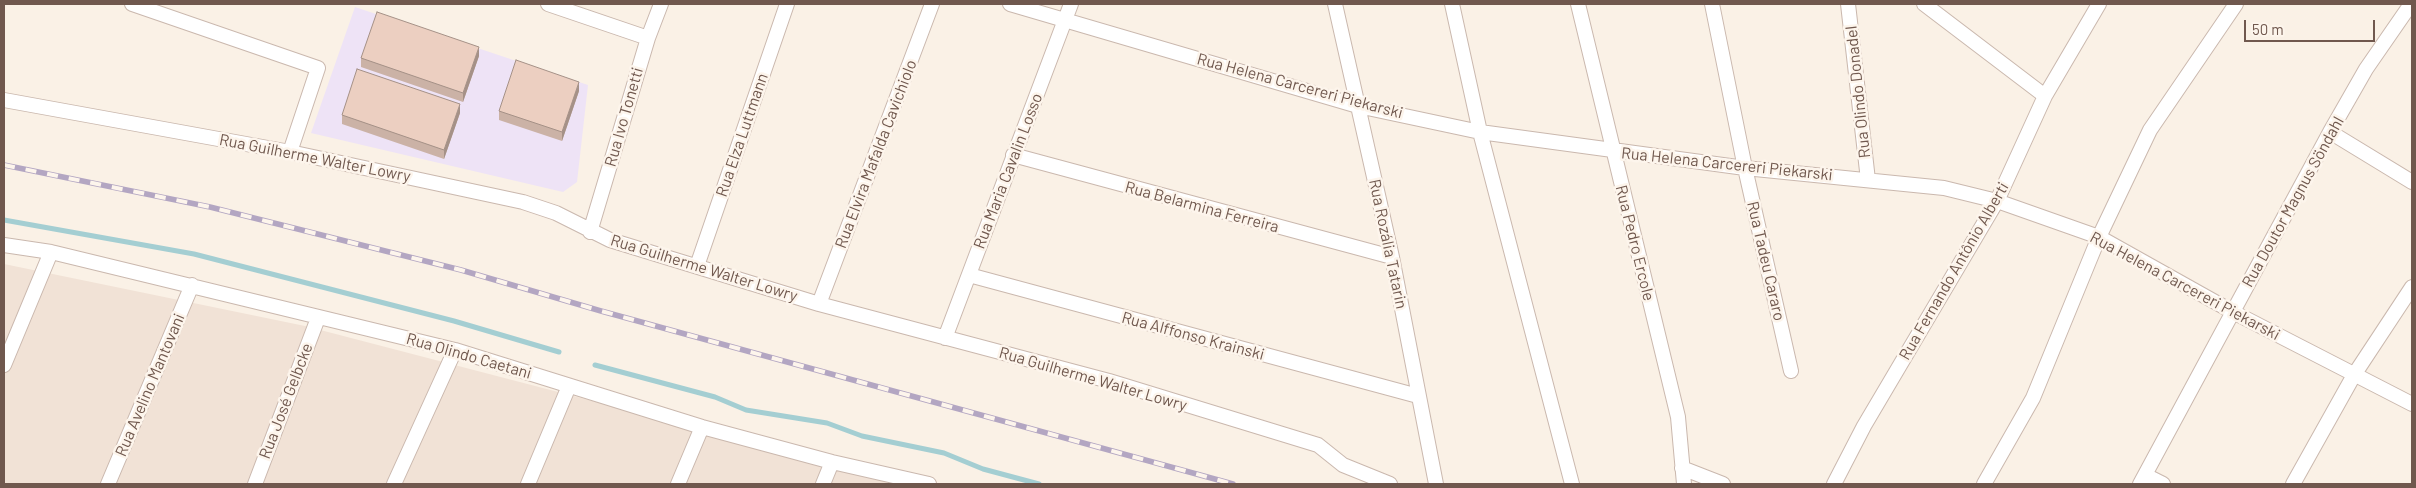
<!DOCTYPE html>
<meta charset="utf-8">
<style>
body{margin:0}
#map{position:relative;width:2416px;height:488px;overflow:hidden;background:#faf1e6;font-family:Barlow,sans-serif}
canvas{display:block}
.frame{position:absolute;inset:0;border:5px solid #70584e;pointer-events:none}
.scale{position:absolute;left:2244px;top:20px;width:131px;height:22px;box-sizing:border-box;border:2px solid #70584e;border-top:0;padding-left:6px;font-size:15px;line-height:18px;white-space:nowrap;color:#70584e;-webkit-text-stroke:4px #fdf5ec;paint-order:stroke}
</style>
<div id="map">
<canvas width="2416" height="488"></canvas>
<div class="frame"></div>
<div class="scale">50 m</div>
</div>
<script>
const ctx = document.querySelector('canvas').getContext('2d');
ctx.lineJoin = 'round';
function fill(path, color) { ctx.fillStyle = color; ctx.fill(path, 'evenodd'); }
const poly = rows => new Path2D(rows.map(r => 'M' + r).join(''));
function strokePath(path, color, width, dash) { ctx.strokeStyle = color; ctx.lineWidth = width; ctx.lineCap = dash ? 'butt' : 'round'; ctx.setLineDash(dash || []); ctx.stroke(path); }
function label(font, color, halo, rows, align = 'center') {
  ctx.font = font + ' Barlow,sans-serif'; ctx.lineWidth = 5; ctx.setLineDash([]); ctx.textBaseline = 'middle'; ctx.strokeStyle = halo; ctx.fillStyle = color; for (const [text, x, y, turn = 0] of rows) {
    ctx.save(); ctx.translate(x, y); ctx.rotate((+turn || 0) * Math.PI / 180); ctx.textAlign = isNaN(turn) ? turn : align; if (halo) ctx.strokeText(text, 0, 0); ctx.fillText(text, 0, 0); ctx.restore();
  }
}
const residential = poly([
 [4,264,305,326,911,484,4,484]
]);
const education = poly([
 [355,7,588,85,577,182,563,192,311,133]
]);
const stream = poly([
 [4,220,194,254,454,321,559,352],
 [595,365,715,397,746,410,827,423,862,436,944,453,983,469,1039,484]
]);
const minor = poly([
 [132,4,318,68,290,152],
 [548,4,648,38],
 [1010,4,1358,106,1480,132,1745,168,1944,188,1997,201,2099,237,2233,312,2412,404],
 [1335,4,1392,257,1436,484],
 [1452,4,1480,132,1572,484],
 [1578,4,1678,417,1684,484],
 [1712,4,1745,168,1791,371],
 [1848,4,1868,180],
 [1924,4,2045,96],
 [4,100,290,152,523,202,556,213,610,240,819,304,1109,381,1318,445,1343,465,1390,484],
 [2330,132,2412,182],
 [1013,155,1392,257],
 [590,232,648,38,661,4],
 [4,245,51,252,455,350,702,427,832,462,929,484],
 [697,266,787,4],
 [969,275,1418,396],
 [819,304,932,4],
 [945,338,1071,4],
 [4,365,51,252],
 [1682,468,1723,484],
 [2145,475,2163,484],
 [108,484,192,285],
 [255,484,318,318],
 [394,484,455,350],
 [528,484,569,386],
 [678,484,702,427],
 [823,484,832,462],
 [1834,484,1864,426,1997,201,2045,96,2099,4],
 [1984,484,2033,398,2099,237,2150,130,2236,4],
 [2140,484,2330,132,2366,69,2411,4],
 [2293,484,2354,375,2412,287]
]);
const rail = poly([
 [4,165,210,207,461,270,601,311,1233,484]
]);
const wall = poly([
 [479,56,463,102,361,67,361,58],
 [579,91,562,141,499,120,499,111],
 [460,113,444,159,342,124,342,115]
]);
const shadedWall = poly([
 [479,47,479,56,463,102,463,93],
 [579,82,579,91,562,141,562,132],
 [460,104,460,113,444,159,444,150]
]);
const building = poly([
 [377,12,479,47,463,93,361,58,377,12],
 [516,60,579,82,562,132,499,111,516,60],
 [357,69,460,104,444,150,342,115,357,69]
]);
const streetNames = [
 ["Rua Helena Carcereri Piekarski",1300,86,15],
 ["Rua Olindo Donadel",1858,92,-96],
 ["Rua Ivo Tonetti",624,117,-74],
 ["Rua Elza Luttmann",742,135,-71],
 ["Rua Elvira Mafalda Cavichiolo",876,154,-69],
 ["Rua Guilherme Walter Lowry",315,158,11],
 ["Rua Helena Carcereri Piekarski",1727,164,6],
 ["Rua Maria Cavalin Losso",1008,171,-69],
 ["Rua Doutor Magnus Söndahl",2293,202,-61],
 ["Rua Belarmina Ferreira",1202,207,15],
 ["Rua Pedro Ercole",1635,243,76],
 ["Rua Rozália Tatarin",1388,244,78],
 ["Rua Tadeu Cararo",1766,261,77],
 ["Rua Guilherme Walter Lowry",704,268,17],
 ["Rua Fernando Antônio Alberti",1954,271,-60],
 ["Rua Helena Carcereri Piekarski",2185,286,28],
 ["Rua Alffonso Krainski",1193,336,15],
 ["Rua Olindo Caetani",469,356,16],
 ["Rua Guilherme Walter Lowry",1093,379,16],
 ["Rua Avelino Mantovani",150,385,-67],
 ["Rua José Gelbcke",286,401,-69]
];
fill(residential, '#f1e2d6');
fill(education, '#eee3f6');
strokePath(stream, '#a4ced2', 5);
strokePath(minor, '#cab8ae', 16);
strokePath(minor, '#fff', 14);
strokePath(rail, '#b3a6c2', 5.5);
strokePath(rail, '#fdf5ec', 4, [11]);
fill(wall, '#cbb2a6');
fill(shadedWall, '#a59187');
fill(building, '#eccfc1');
strokePath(building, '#a59187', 1);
label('16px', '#70584e', '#fdf5ec', streetNames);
</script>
